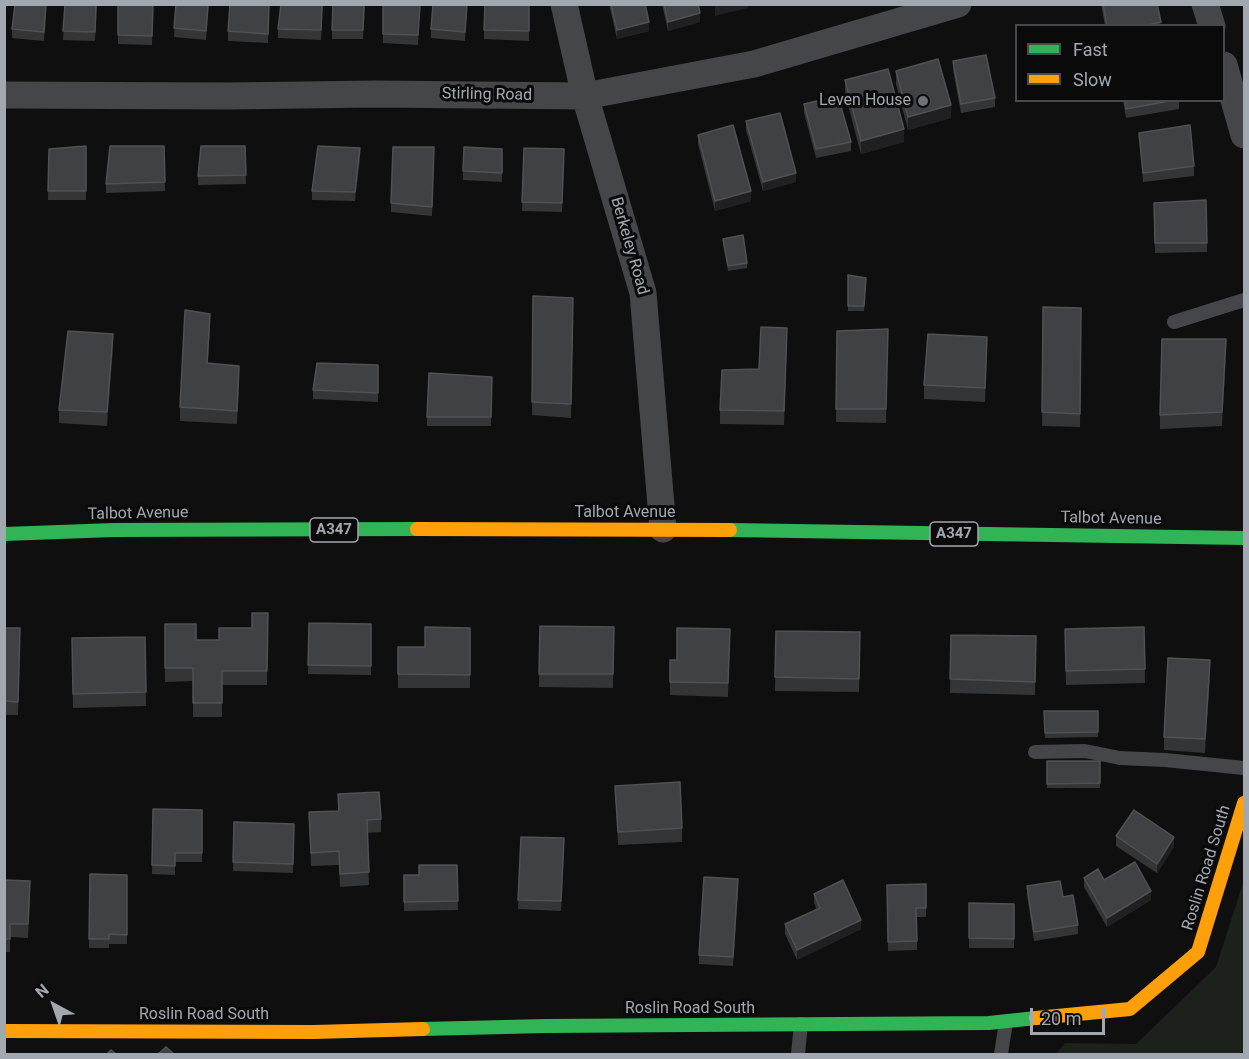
<!DOCTYPE html>
<style>
body{margin:0}
#map{position:relative;width:1249px;height:1059px;overflow:hidden;background:#0f0f10;font-family:Roboto,sans-serif}
canvas{display:block}
.frame{position:absolute;inset:0;border:6px solid #a2a8b0;pointer-events:none}
.legend{position:absolute;left:1015px;top:24px;width:210px;height:78px;box-sizing:border-box;background:#0a0a0b;border:2px solid #47494d;margin:0;padding:8px 10px;list-style:none;font-size:18px;color:#a2a8b0}
.legend li{display:flex;align-items:center;gap:12px;height:30px}
.legend b{width:30px;border:2px solid #47494d}
.north{position:absolute;left:24px;top:975px;width:60px;height:60px;-webkit-text-stroke:4px #0a0a0b;paint-order:stroke;rotate:320deg;font-size:16px;font-weight:700;line-height:24px;text-align:center;color:#a2a8b0}
.north::after{content:'';display:block;margin:auto;width:21px;height:27px;background:#a2a8b0;clip-path:polygon(50% 0,100% 100%,50% 72%,0 100%)}
.scale{position:absolute;left:1030px;top:1008px;width:75px;height:27px;box-sizing:border-box;border:3px solid #a2a8b0;border-top:0;padding-left:8px;font-size:18px;line-height:21px;white-space:nowrap;color:#a2a8b0;-webkit-text-stroke:4px #0a0a0b;paint-order:stroke}
</style>
<div id="map">
<canvas width="1249" height="1059"></canvas>
<div class="frame"></div>
<ul class="legend">
<li><b style="height:8px;background:#30b455"></b>Fast</li>
<li><b style="height:8px;background:#ff9f0a"></b>Slow</li>
</ul>
<div class="north">N</div>
<div class="scale">20 m</div>
</div>
<script>
const ctx = document.querySelector('canvas').getContext('2d');
ctx.lineJoin = 'round';
function fill(path, color) { ctx.fillStyle = color; ctx.fill(path, 'evenodd'); }
const poly = rows => new Path2D(rows.map(r => 'M' + r).join(''));
function strokePath(path, color, width, dash) { ctx.strokeStyle = color; ctx.lineWidth = width; ctx.lineCap = dash ? 'butt' : 'round'; ctx.setLineDash(dash || []); ctx.stroke(path); }
function label(font, color, halo, rows, align = 'center') {
  ctx.font = font + ' Roboto,sans-serif'; ctx.lineWidth = 6; ctx.setLineDash([]); ctx.textBaseline = 'middle'; ctx.strokeStyle = halo; ctx.fillStyle = color; for (const [text, x, y, turn = 0] of rows) {
    ctx.save(); ctx.translate(x, y); ctx.rotate((+turn || 0) * Math.PI / 180); ctx.textAlign = isNaN(turn) ? turn : align; if (halo) ctx.strokeText(text, 0, 0); ctx.fillText(text, 0, 0); ctx.restore();
  }
}
const green = poly([
 [1244,880,1244,1054,1056,1054,1065,1043,1136,1044,1216,967]
]);
const lane = poly([
 [1174,322,1244,300],
 [1035,752,1085,751,1120,758,1165,760,1244,768],
 [798,1054,801,1024],
 [1001,1054,1006,1022]
]);
const street = poly([
 [564,4,585,96,643,293,663,529],
 [1205,4,1212,26],
 [1224,65,1244,135],
 [4,95,229,96,375,94,585,96,754,64,958,4]
]);
const fast = poly([
 [730,530,1244,538],
 [4,534,114,530,417,529],
 [423,1029,546,1026,989,1023,1036,1018]
]);
const slow = poly([
 [417,529,730,530],
 [1036,1018,1130,1009,1198,952,1244,803],
 [4,1031,314,1032,423,1029]
]);
const wall = poly([
 [15,4,46,4,44,41,12,38,12,29],
 [65,4,97,4,95,41,63,40],
 [118,4,153,4,152,45,118,44],
 [176,4,209,4,206,40,174,37],
 [269,4,268,43,228,41,228,31],
 [323,4,321,40,278,38,278,29],
 [365,4,363,39,332,39,332,30],
 [383,4,420,4,418,45,383,43],
 [467,4,465,41,431,38,431,29],
 [529,4,529,41,484,39,484,30],
 [609,4,645,4,649,31,617,39],
 [662,4,698,4,700,22,668,31],
 [1101,4,1157,4,1161,26,1105,26],
 [953,61,995,98,995,107,961,113,953,70],
 [896,71,951,118,908,130,896,84],
 [845,80,904,142,861,154,845,94],
 [1123,100,1179,100,1179,109,1126,118],
 [804,104,851,142,851,151,816,158,804,113],
 [746,121,796,182,763,191,746,130],
 [1139,133,1194,166,1194,176,1143,182],
 [698,135,751,201,715,211,698,144],
 [86,146,86,200,48,200,49,149],
 [164,146,165,191,106,193,106,184],
 [245,146,246,184,198,185,198,176],
 [434,147,432,216,391,212,391,203],
 [524,148,564,158,562,212,522,211],
 [502,149,502,182,463,180,463,171],
 [360,158,355,201,312,200,312,191],
 [1206,200,1207,252,1155,253,1154,203],
 [723,239,747,263,747,268,728,271,723,243],
 [848,275,866,278,864,311,848,311],
 [533,296,573,298,571,418,532,415],
 [1043,307,1081,308,1080,427,1042,426],
 [210,327,208,363,239,380,237,424,180,421,180,407],
 [888,329,886,423,836,422,837,331],
 [787,341,784,425,720,424,720,410],
 [113,347,107,426,59,423,59,410],
 [987,351,985,402,924,399,924,385],
 [1226,352,1222,426,1160,429,1160,415],
 [378,365,378,402,313,399,313,390],
 [492,377,491,426,427,426,427,417],
 [268,613,267,685,222,685,222,717,193,717,193,681,165,682,165,624,196,640,219,640,252,628],
 [309,623,371,624,371,675,308,674],
 [540,626,614,627,613,688,539,687],
 [1144,627,1145,683,1066,685,1065,643],
 [4,628,20,642,18,715,4,715],
 [470,628,470,688,398,688,398,647,425,647],
 [730,629,728,697,670,695,670,660,677,660],
 [776,631,860,632,859,692,775,691],
 [951,635,1036,636,1035,695,950,693],
 [145,637,146,706,73,708,72,638],
 [1210,674,1205,753,1164,750,1164,737],
 [1044,711,1098,711,1098,737,1045,738],
 [1047,761,1100,761,1100,788,1047,788],
 [615,786,682,828,682,842,618,845],
 [338,794,381,819,381,832,367,833,369,885,340,887,339,865,311,866,309,812,338,811],
 [153,809,202,810,202,862,175,862,175,875,152,874],
 [234,822,294,833,293,873,233,871],
 [1116,836,1174,847,1157,873,1116,846],
 [521,837,564,848,561,911,518,909],
 [457,865,458,910,404,911,404,875,419,875],
 [90,874,127,875,127,944,109,944,109,948,89,948],
 [1084,878,1104,880,1151,900,1107,927,1084,887],
 [4,880,30,894,28,938,10,937,10,952,4,952],
 [926,884,926,917,917,917,917,950,888,951,887,885],
 [1027,886,1063,897,1078,925,1078,934,1034,941,1027,895],
 [738,888,733,966,699,964,699,955],
 [814,894,861,929,797,960,785,934,785,924,817,910,814,903],
 [969,903,1014,904,1014,948,969,948]
]);
const shadedWall = poly([
 [723,4,748,4,748,8,715,16,715,6],
 [700,13,700,22,668,31,668,22],
 [649,22,649,31,617,39,617,30],
 [951,105,951,118,908,130,908,117],
 [904,129,904,142,861,154,861,141],
 [360,148,360,158,355,201,355,192],
 [796,173,796,182,763,191,763,182],
 [751,191,751,201,715,211,715,201],
 [113,334,113,347,107,426,107,412],
 [1226,339,1226,352,1222,426,1222,412],
 [1210,660,1210,674,1205,753,1205,739],
 [1174,837,1174,847,1157,873,1157,864],
 [738,879,738,888,733,966,733,957],
 [1151,891,1151,900,1107,927,1107,918],
 [861,920,861,929,797,960,797,950]
]);
const building = poly([
 [15,4,46,4,44,32,12,29,15,4],
 [65,4,96,4,95,32,63,31,65,4],
 [118,4,153,4,152,36,118,35,118,4],
 [176,4,208,4,206,31,174,28,176,4],
 [230,4,269,4,268,34,228,31,230,4],
 [281,4,322,4,321,30,278,29,281,4],
 [333,4,364,4,363,30,332,30,333,4],
 [383,4,420,4,418,35,383,34,383,4],
 [433,4,467,4,465,32,431,29,433,4],
 [485,4,529,4,529,31,484,30,485,4],
 [611,4,645,4,649,22,617,30,611,4],
 [664,4,698,4,700,13,668,22,664,4],
 [1103,4,1157,4,1161,22,1143,26,1107,26,1103,4],
 [986,55,995,98,961,104,953,61,986,55],
 [938,59,951,105,908,117,896,71,938,59],
 [888,69,904,129,861,141,845,80,888,69],
 [838,96,851,142,816,149,804,104,838,96],
 [1125,100,1175,100,1126,109,1125,100],
 [780,113,796,173,763,182,746,121,780,113],
 [733,125,751,191,715,201,698,135,733,125],
 [1190,125,1194,166,1143,173,1139,133,1190,125],
 [86,146,86,191,48,191,49,149,86,146],
 [110,146,164,146,165,182,106,184,110,146],
 [201,146,245,146,246,175,198,176,201,146],
 [318,146,360,148,355,192,312,191,318,146],
 [393,147,434,147,432,207,391,203,393,147],
 [464,147,502,149,502,173,463,171,464,147],
 [524,148,564,149,562,203,522,202,524,148],
 [1206,200,1207,243,1155,243,1154,203,1206,200],
 [743,235,747,263,728,266,723,239,743,235],
 [848,275,866,278,864,306,848,306,848,275],
 [533,296,573,298,571,404,532,402,533,296],
 [1043,307,1081,308,1080,414,1042,412,1043,307],
 [185,310,210,314,207,363,239,366,237,411,180,407,185,310],
 [761,327,787,328,784,411,720,410,722,370,759,369,761,327],
 [888,329,886,409,836,409,837,331,888,329],
 [68,331,113,334,107,412,59,410,68,331],
 [928,334,987,337,985,388,924,385,928,334],
 [1162,339,1226,339,1222,412,1160,415,1162,339],
 [317,363,378,365,378,393,313,390,317,363],
 [429,373,492,377,491,417,427,417,429,373],
 [252,613,268,613,267,671,222,671,222,703,193,703,193,668,165,668,165,624,196,624,196,640,219,640,219,628,252,628,252,613],
 [309,623,371,624,371,666,308,665,309,623],
 [540,626,614,627,613,674,539,674,540,626],
 [425,627,470,628,470,675,398,674,398,647,425,647,425,627],
 [1144,627,1145,669,1066,671,1065,629,1144,627],
 [4,628,20,628,18,702,4,701,4,628],
 [677,628,730,629,728,683,670,682,670,660,677,660,677,628],
 [776,631,860,632,859,679,775,677,776,631],
 [951,635,1036,636,1035,682,950,679,951,635],
 [145,637,146,692,73,694,72,638,145,637],
 [1168,658,1210,660,1205,739,1164,737,1168,658],
 [1044,711,1098,711,1098,732,1045,733,1044,711],
 [1047,761,1100,761,1100,783,1047,784,1047,761],
 [680,782,682,828,618,832,615,786,680,782],
 [379,792,381,819,367,820,369,872,340,874,339,851,311,853,309,812,339,811,338,794,379,792],
 [153,809,202,810,202,853,175,853,175,866,152,865,153,809],
 [1134,810,1174,837,1157,864,1116,836,1134,810],
 [234,822,294,824,293,864,233,862,234,822],
 [521,837,564,838,561,901,518,900,521,837],
 [1135,862,1151,891,1107,918,1084,878,1098,869,1104,880,1135,862],
 [419,865,457,865,458,901,404,902,404,875,419,875,419,865],
 [90,874,127,875,127,935,109,934,109,939,89,939,90,874],
 [704,877,738,879,733,957,699,955,704,877],
 [4,880,30,881,28,924,10,924,10,939,4,939,4,880],
 [843,880,861,920,797,950,785,924,820,908,814,894,843,880],
 [1060,881,1063,897,1073,895,1078,925,1034,932,1027,886,1060,881],
 [926,884,926,908,916,908,917,941,888,942,887,885,926,884],
 [969,903,1014,904,1014,939,969,938,969,903],
 [166,1047,174,1054,158,1054,166,1047],
 [111,1050,116,1054,107,1054,111,1050]
]);
const markers = [
 [923,101,6,"#6f7278"]
];
const shields = [
 [334,530,48],
 [954,534,48]
];
const shieldNames = [
 ["A347",334,530],
 ["A347",954,534]
];
const streetNames = [
 ["Stirling Road",487,95,1],
 ["Berkeley Road",629,246,74],
 ["Talbot Avenue",625,513],
 ["Talbot Avenue",138,514,-1],
 ["Talbot Avenue",1111,519,1],
 ["Roslin Road South",1207,868,-73],
 ["Roslin Road South",690,1009],
 ["Roslin Road South",204,1015]
];
const poiNames = [
 ["Leven House",911,101]
];
fill(green, '#1c211c');
strokePath(lane, '#454649', 14);
strokePath(street, '#454649', 27);
strokePath(fast, '#30b455', 14);
strokePath(slow, '#ff9f0a', 14);
fill(wall, '#333537');
fill(shadedWall, '#202022');
fill(building, '#3f4144');
strokePath(building, '#4f5155', 1.5);
for (const [x, y, r, color] of markers) { const dot = new Path2D(); dot.arc(x, y, r, 0, 2 * Math.PI); ctx.fillStyle = color; ctx.fill(dot); strokePath(dot, '#0a0a0b', 2); }
for (const [x, y, w] of shields) { const box = new Path2D(); box.roundRect(x - w / 2, y - 12, w, 24, 4.5); ctx.fillStyle = '#0a0a0b'; ctx.fill(box); strokePath(box, '#a2a8b0', 1.5); }
label('bold 15px', '#a2a8b0', null, shieldNames);
label('16px', '#a2a8b0', '#0a0a0b', streetNames);
label('16px', '#a2a8b0', '#0a0a0b', poiNames, 'right');
</script>
